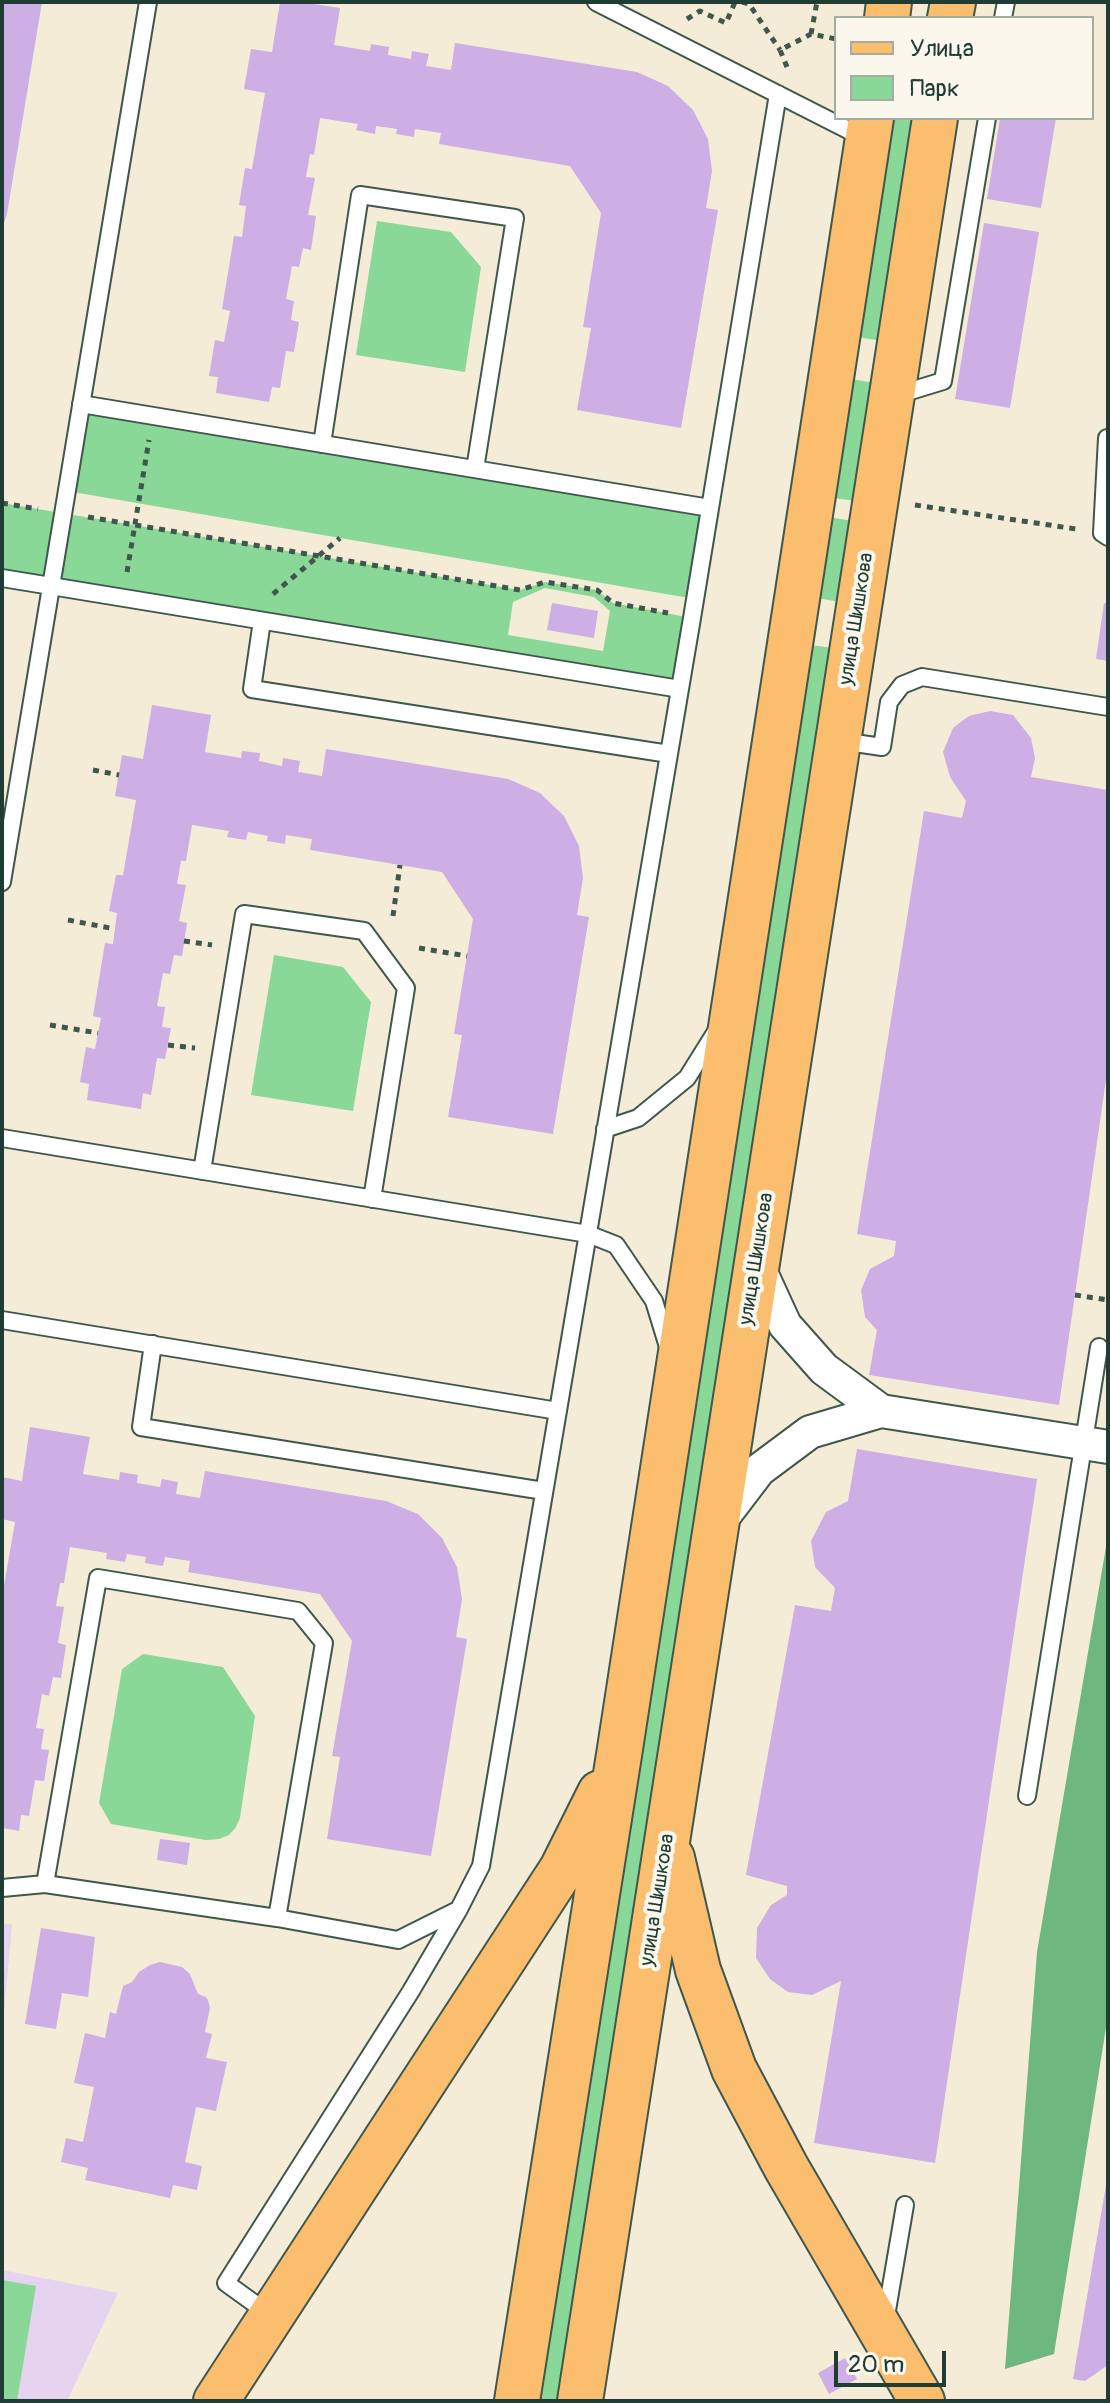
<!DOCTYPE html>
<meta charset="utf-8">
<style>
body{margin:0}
#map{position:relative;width:1110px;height:2403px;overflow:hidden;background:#f4ecd6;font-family:Pangolin,sans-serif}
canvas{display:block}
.frame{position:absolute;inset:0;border:4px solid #1f3d34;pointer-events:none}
.legend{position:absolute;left:834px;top:16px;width:260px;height:104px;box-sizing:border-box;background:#fbf7ec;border:2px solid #a3ada2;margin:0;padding:10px 14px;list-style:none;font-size:24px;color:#1f3d34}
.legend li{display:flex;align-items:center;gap:16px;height:40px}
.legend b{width:40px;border:2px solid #a3ada2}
.scale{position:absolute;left:834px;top:2351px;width:112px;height:36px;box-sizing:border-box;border:4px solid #1f3d34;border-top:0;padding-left:10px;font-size:24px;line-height:28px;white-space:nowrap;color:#1f3d34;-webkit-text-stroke:6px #fbf7ec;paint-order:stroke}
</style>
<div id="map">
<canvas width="1110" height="2403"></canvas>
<div class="frame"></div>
<ul class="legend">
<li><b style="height:10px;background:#fbbd6e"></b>Улица</li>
<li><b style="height:22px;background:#89d897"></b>Парк</li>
</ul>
<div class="scale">20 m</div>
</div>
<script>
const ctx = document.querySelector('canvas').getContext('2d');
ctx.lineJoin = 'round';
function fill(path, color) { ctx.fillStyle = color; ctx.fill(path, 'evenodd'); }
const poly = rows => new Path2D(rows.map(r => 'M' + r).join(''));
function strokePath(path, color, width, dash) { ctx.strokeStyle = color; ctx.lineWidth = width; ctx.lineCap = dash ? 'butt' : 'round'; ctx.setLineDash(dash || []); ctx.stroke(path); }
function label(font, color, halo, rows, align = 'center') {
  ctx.font = font + ' Pangolin,sans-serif'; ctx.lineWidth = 8; ctx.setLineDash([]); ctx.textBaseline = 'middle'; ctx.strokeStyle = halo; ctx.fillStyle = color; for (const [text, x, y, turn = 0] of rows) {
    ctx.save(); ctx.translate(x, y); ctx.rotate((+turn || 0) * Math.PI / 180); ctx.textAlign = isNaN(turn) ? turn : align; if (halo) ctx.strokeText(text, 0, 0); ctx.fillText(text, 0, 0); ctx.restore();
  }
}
const built = poly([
 [2,1924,12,1924,2,2035],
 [2,2270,118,2293,67,2401,2,2401]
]);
const green = poly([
 [891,118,917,118,882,341,857,337],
 [377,221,451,232,481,267,465,372,356,355],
 [851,379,875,383,856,501,833,498],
 [81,404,710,508,695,599,67,491],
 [2,503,520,590,545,582,597,590,613,603,692,618,680,689,2,578],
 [545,588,594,597,610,611,603,651,508,635,513,602],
 [829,517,853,521,840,602,817,598],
 [810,645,833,648,561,2401,537,2401],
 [274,955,343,967,371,1002,353,1111,251,1095],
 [143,1654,223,1667,255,1716,240,1818,236,1827,229,1835,219,1839,206,1840,111,1824,99,1803,122,1669],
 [2,2280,36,2286,17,2401,2,2401]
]);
const forest = poly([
 [1108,1535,1108,2015,1054,2354,1005,2369,1037,1952]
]);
const building = poly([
 [2,2,42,2,7,214,3,226],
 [280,2,301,2,340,8,334,45,370,51,371,44,389,47,388,55,411,59,412,51,429,54,426,66,451,70,455,43,637,72,668,86,693,110,708,139,712,171,706,208,718,210,681,428,577,410,591,328,583,327,601,213,570,166,439,144,441,133,415,129,414,137,396,134,397,129,376,126,375,134,356,130,358,124,320,118,314,155,310,154,306,177,315,178,308,215,316,216,311,250,303,248,299,267,292,266,286,299,294,301,291,320,299,322,294,352,286,351,280,388,272,387,269,402,216,393,218,377,209,376,215,340,224,342,230,311,222,309,234,236,242,237,246,206,239,205,245,168,252,169,265,93,244,89,251,49,272,52],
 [1000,118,1056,118,1041,208,987,199],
 [984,223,1039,232,1010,408,955,399],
 [552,603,598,611,594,638,547,630],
 [1104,603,1108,604,1108,661,1096,659],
 [152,705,211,715,205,752,241,758,242,751,260,753,259,761,282,766,283,758,300,761,298,772,322,776,326,749,508,779,540,793,564,816,579,846,583,878,577,915,589,917,553,1134,448,1117,462,1035,454,1034,473,919,442,872,310,850,312,839,286,835,285,844,267,841,268,836,248,832,246,840,227,837,229,831,192,825,186,861,181,861,177,884,186,885,179,921,187,923,182,956,174,955,170,974,163,973,157,1006,165,1007,162,1027,171,1028,165,1059,157,1058,151,1095,143,1093,141,1109,87,1100,89,1084,80,1082,86,1047,95,1049,101,1018,93,1016,105,943,113,944,117,913,109,911,116,875,123,875,136,800,115,796,122,755,143,759],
 [990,711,1013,715,1031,738,1035,758,1031,777,1108,790,1108,1066,1059,1405,869,1375,877,1330,865,1317,861,1290,870,1269,894,1256,896,1241,857,1234,924,811,962,818,966,801,950,777,943,752,953,728,969,716],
 [30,1427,90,1437,83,1474,119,1480,120,1472,138,1475,137,1483,160,1487,162,1479,178,1482,176,1494,200,1498,205,1471,386,1501,418,1514,442,1538,457,1567,462,1599,456,1637,467,1639,431,1856,327,1839,340,1757,332,1756,352,1641,320,1594,188,1572,190,1561,165,1557,163,1566,145,1563,146,1557,127,1554,125,1562,106,1559,107,1553,70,1547,64,1583,60,1583,56,1606,64,1607,58,1643,66,1645,61,1678,53,1677,49,1696,42,1694,36,1728,44,1729,41,1749,49,1750,44,1781,35,1780,29,1816,21,1815,19,1831,2,1828,2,1597,15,1522,2,1519,2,1477,22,1481],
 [857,1449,1037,1479,935,2163,814,2143,841,1981,812,1995,788,1992,770,1979,756,1958,757,1928,771,1905,787,1895,787,1886,746,1875,795,1605,831,1611,835,1588,815,1567,811,1541,826,1512,848,1501],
 [160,1839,190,1843,187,1865,157,1860],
 [41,1928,95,1937,88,1997,62,1993,56,2029,25,2024],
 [160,1962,182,1967,190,1974,198,1994,206,1997,208,2000,210,2008,205,2032,212,2034,206,2058,227,2062,216,2111,196,2107,185,2162,202,2166,197,2190,173,2185,170,2198,85,2180,88,2168,61,2162,66,2138,83,2142,94,2087,74,2083,85,2033,105,2038,110,2012,116,2014,123,1986,132,1982,139,1972,150,1965],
 [1106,2185,1108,2365,1085,2381,1073,2379],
 [845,2358,857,2379,829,2394,818,2373]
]);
const path = poly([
 [742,2,749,4,780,50],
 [687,19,700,11,726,23,735,2],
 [811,34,817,2],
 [787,67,780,50,811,34,836,39],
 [2,503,38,509],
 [915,505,1076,529],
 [88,517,520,590,545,582,597,590,613,603,668,613],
 [127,572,149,440],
 [273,594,340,538],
 [93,770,119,775],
 [393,916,400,865],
 [68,920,115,929],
 [184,941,212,945],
 [419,948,467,956],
 [50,1025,98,1033],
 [168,1045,195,1048],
 [1075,1295,1108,1300]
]);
const lane = poly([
 [596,2,866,139],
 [1003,18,1006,2],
 [894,396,943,381,987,118],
 [81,404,710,508],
 [1107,438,1102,533,1108,537],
 [322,444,360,195,515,218,475,469],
 [2,578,680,689],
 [262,621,252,689,669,754],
 [841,741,882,747,889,702,902,685,922,677,1108,707],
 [2,882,148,2],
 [605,1129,638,1118,687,1078,717,1030],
 [2,1138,588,1234,616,1245,654,1301,669,1350],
 [202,1171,244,914,364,931,406,988,372,1199],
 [2,1320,558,1411],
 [153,1344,141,1427,544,1491],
 [1027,1796,1099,1347],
 [45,1884,98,1578,298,1611,324,1643,277,1918],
 [2,1888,45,1884,277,1918,398,1940,456,1911],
 [269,2314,226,2283,411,1991,458,1911,481,1866,692,618,778,94],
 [885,2322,905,2205]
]);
const street = poly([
 [881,1411,1108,1447],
 [717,1525,759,1470,810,1432,881,1411,824,1369,785,1325,757,1264]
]);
const primary = poly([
 [887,18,889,2],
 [950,18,953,2],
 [672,1858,698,1970,734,2069,786,2167,922,2401],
 [216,2401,562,1869,600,1793],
 [517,2401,619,1755,871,118],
 [580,2401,935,118]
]);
const streetNames = [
 ["улица Шишкова",857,619,-81],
 ["улица Шишкова",757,1259,-81],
 ["улица Шишкова",658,1900,-81]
];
fill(built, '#e6d3f0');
fill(green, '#89d897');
fill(forest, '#6eb880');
fill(building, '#cdaee5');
strokePath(lane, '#3f574c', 20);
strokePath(street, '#3f574c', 36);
strokePath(primary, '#3f574c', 48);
strokePath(path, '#3f574c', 5, [6, 6]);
strokePath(lane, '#fff', 16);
strokePath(street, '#fff', 32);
strokePath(primary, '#fbbd6e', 44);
label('20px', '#1f3d34', '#fbf7ec', streetNames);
</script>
